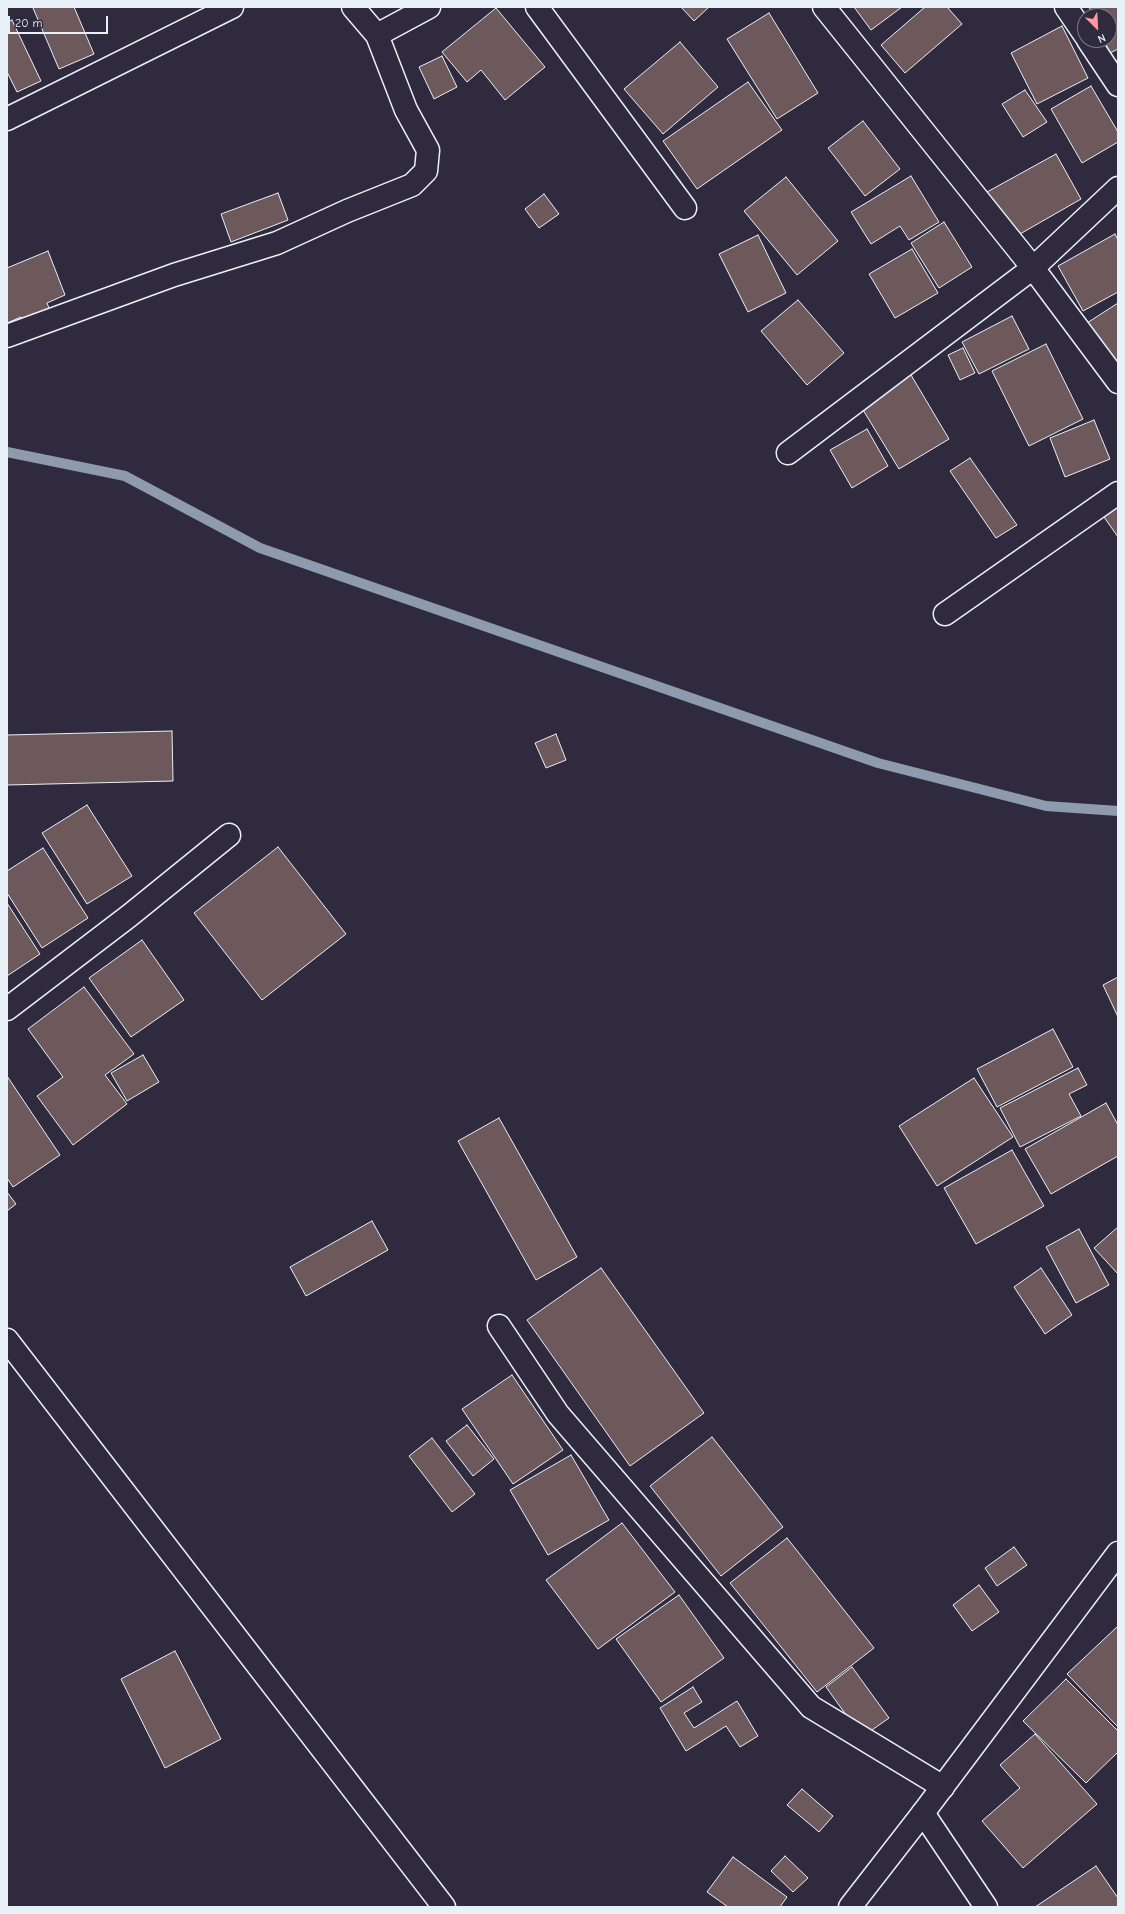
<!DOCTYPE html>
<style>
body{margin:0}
#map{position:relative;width:1125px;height:1914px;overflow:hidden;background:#2f2a3d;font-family:"Comic Neue",sans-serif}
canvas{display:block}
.frame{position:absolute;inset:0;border:8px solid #e8f1f8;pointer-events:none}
.north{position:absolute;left:1077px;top:8px;width:40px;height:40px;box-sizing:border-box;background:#2f2a3d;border:1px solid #797a88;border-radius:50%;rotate:156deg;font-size:11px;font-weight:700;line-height:16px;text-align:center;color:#e8f1f8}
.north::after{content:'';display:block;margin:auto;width:14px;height:18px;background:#ff9aa2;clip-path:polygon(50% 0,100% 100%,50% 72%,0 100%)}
.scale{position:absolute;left:8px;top:16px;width:100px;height:18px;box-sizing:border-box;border:2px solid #e8f1f8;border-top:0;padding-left:5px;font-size:12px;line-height:14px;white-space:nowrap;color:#e8f1f8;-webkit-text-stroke:3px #2f2a3d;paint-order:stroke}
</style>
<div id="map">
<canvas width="1125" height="1914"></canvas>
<div class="frame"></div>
<div class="north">N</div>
<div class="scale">20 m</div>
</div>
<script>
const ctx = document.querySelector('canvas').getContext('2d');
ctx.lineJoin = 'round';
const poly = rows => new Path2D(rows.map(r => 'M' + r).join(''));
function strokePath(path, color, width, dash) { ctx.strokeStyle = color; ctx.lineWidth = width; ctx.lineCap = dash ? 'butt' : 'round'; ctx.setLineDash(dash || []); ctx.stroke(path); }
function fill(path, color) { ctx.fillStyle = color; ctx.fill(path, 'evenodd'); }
const stream = poly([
 [7,452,125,476,260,548,878,763,1046,806,1118,811]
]);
const building = poly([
 [36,7,74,7,94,54,59,69,33,8,36,7],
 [681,7,709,7,694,21,681,7],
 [854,7,902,7,871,30,854,7],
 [925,7,947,7,962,24,905,73,881,45,925,7],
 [1089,7,1118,7,1118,49,1110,53,1104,40,1109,40,1109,16,1093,16,1089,7],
 [496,8,545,67,505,100,481,70,467,82,442,52,496,8],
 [769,13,818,93,777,119,727,39,769,13],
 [12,20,41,81,17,92,7,72,7,22,12,20],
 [1062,26,1088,78,1037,104,1011,53,1062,26],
 [680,42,718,87,663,134,624,89,680,42],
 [442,56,457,87,434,99,419,67,442,56],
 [748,82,782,130,697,189,663,141,748,82],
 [1091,86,1118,132,1118,142,1082,163,1051,109,1091,86],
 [1025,90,1047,122,1023,137,1002,104,1025,90],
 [863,121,900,169,865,196,828,148,863,121],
 [1056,154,1081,199,1013,238,987,192,1056,154],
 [911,176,939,222,909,240,900,226,871,244,851,212,911,176],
 [786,177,838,241,797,275,744,211,786,177],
 [278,193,288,220,231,242,221,214,278,193],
 [544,194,559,214,539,228,525,209,544,194],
 [944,222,972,267,939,288,911,243,944,222],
 [1115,234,1118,240,1118,292,1083,311,1058,266,1115,234],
 [758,235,786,293,748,312,719,254,758,235],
 [912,249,938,293,895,318,869,274,912,249],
 [48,251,65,295,47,303,51,313,24,324,21,317,7,323,7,268,48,251],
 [798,300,844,353,807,385,761,331,798,300],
 [1118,303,1118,365,1087,323,1118,303],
 [1012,316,1029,349,979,374,962,342,1012,316],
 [1046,344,1083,419,1029,446,992,371,1046,344],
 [963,348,975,373,960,380,948,355,963,348],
 [911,375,949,439,899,469,860,405,911,375],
 [1094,420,1110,459,1065,477,1050,438,1094,420],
 [867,429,888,466,852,488,830,450,867,429],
 [970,458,1017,525,996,538,950,471,970,458],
 [1118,507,1118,537,1104,517,1118,507],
 [172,731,173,781,7,785,7,735,172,731],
 [556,734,566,760,546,768,535,743,556,734],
 [87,805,132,876,87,904,42,833,87,805],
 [278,847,346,934,262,1000,194,913,278,847],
 [43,848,88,918,42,948,7,893,7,871,43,848],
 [7,903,40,954,7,976,7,903],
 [142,940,184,1000,131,1037,89,978,142,940],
 [1118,977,1118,1017,1103,985,1118,977],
 [84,987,134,1054,105,1075,127,1104,73,1145,37,1096,63,1077,28,1029,84,987],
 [1053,1029,1073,1067,997,1107,977,1069,1053,1029],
 [143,1055,159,1082,127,1101,111,1073,143,1055],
 [1078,1068,1087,1085,1069,1094,1081,1116,1020,1147,1000,1108,1078,1068],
 [7,1076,60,1155,13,1187,7,1178,7,1076],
 [974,1078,1013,1137,937,1186,899,1126,974,1078],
 [1106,1103,1118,1125,1118,1156,1051,1194,1025,1149,1106,1103],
 [499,1118,577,1257,536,1280,458,1141,499,1118],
 [1012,1150,1044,1206,976,1244,944,1188,1012,1150],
 [7,1192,16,1204,7,1211,7,1192],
 [372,1221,388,1250,306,1296,290,1267,372,1221],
 [1118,1227,1118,1274,1094,1248,1118,1227],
 [1079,1229,1109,1285,1076,1303,1046,1247,1079,1229],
 [601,1268,704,1413,630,1466,527,1320,601,1268],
 [1041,1268,1072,1315,1045,1334,1014,1287,1041,1268],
 [512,1375,563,1450,513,1484,462,1409,512,1375],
 [467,1425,494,1459,473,1476,446,1441,467,1425],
 [712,1437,783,1527,721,1576,650,1486,712,1437],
 [432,1438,475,1494,452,1512,409,1456,432,1438],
 [571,1455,609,1520,548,1555,510,1490,571,1455],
 [622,1523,675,1592,598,1649,546,1580,622,1523],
 [787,1538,874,1648,817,1692,730,1583,787,1538],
 [1014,1547,1027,1565,997,1586,985,1568,1014,1547],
 [979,1585,999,1612,972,1631,953,1605,979,1585],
 [679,1595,724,1658,661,1702,616,1639,679,1595],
 [1118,1626,1118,1727,1067,1674,1118,1626],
 [175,1651,221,1739,165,1768,121,1679,175,1651],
 [852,1667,889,1718,862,1737,826,1687,852,1667],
 [1066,1679,1118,1731,1118,1752,1086,1783,1023,1721,1066,1679],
 [693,1687,702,1702,684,1713,694,1728,737,1701,758,1736,740,1747,726,1726,686,1751,660,1708,693,1687],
 [1035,1734,1097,1804,1023,1868,982,1821,1020,1788,1000,1765,1035,1734],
 [802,1789,833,1816,819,1832,787,1805,802,1789],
 [785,1856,808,1878,793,1892,771,1871,785,1856],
 [733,1857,787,1897,780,1907,728,1907,707,1892,733,1857],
 [1096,1866,1118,1898,1118,1907,1035,1907,1096,1866]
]);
const minor = poly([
 [353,7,377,35,429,7],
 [537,7,685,208],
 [824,7,1033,268,1118,382],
 [1066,7,1085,35],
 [1088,40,1118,85],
 [7,119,232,7],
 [7,336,174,275,277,243,347,211,412,185,426,171,428,150,406,110,377,35],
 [788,453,1033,268,1118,188],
 [945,614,1118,493],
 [7,1009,129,916,229,835],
 [499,1326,558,1414,811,1707,943,1787],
 [7,1340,444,1907],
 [923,1813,986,1907]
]);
const secondary = poly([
 [850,1907,923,1813,1118,1553]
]);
strokePath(stream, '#8d9bac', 10);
fill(building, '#6d595b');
strokePath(building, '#e8f1f8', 1);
strokePath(minor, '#e8f1f8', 25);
strokePath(secondary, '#e8f1f8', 25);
strokePath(minor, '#2f2a3d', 22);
strokePath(secondary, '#2f2a3d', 22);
</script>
